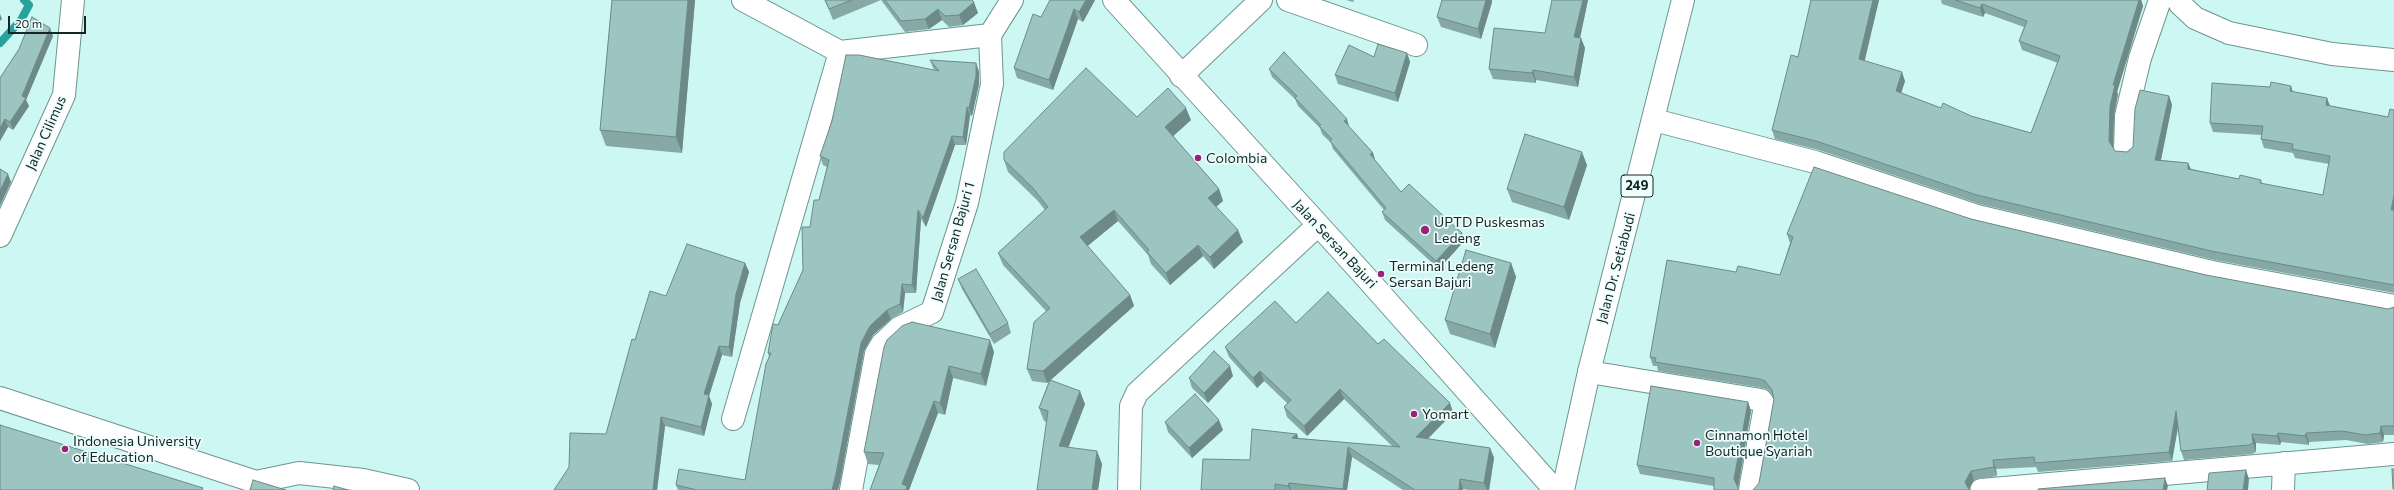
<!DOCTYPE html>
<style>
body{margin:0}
#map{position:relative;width:2394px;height:490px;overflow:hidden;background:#ccf7f3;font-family:Commissioner,sans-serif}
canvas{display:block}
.scale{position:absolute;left:8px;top:16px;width:78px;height:18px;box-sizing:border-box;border:2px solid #162624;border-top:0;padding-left:5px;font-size:12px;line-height:14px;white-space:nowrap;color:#162624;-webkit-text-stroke:3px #edfefc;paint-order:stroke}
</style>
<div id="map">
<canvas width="2394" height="490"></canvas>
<div class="scale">20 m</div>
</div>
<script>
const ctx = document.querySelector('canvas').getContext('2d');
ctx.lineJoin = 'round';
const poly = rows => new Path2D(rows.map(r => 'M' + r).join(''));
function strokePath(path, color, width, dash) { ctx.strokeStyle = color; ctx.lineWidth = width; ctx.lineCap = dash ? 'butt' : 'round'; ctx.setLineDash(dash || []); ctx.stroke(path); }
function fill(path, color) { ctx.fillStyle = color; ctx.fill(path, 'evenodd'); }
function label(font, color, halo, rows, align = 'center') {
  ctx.font = font + ' Commissioner,sans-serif'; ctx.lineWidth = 3.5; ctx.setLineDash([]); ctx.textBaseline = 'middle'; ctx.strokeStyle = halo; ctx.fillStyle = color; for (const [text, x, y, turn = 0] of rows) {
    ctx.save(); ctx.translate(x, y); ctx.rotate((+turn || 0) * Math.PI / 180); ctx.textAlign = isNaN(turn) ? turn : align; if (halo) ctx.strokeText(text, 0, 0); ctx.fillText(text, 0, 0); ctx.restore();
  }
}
const stream = poly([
 [0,43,21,20,29,5,24,0]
]);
const minor = poly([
 [743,0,840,52],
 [1288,0,1416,45],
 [2180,0,2180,4,2195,18,2229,33,2332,54,2394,60],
 [990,35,1012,0],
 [1181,76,1261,0],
 [1654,120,1815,162,1977,216,2212,272,2394,306],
 [2125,150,2126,116,2140,58,2160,0],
 [0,236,64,95,73,0],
 [1589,372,1761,400,1765,406,1750,490],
 [0,398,256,482,299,473,363,480,408,490],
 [733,419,840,52,990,35],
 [851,490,876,354,882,344,899,328,932,312,967,203,992,84,990,35],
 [1129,490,1131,406,1137,393,1317,226],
 [1981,490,2394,454],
 [2283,490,2284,463]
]);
const major = poly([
 [1114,0,1362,273,1555,490],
 [1563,490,1589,372,1683,0]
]);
const wall = poly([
 [612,0,695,0,682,153,606,146,600,130],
 [825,0,972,0,978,13,963,25,949,27,942,20,929,29,905,32,881,0,833,20],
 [1095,0,1083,22,1078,19,1053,90,1017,78,1014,68,1041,17],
 [1346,0,1354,0,1353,2],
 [1588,0,1580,38,1585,48,1578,87,1536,80,1536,83,1493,79,1489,69,1545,33],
 [1811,0,1879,0,1864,61,1905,81,1901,93,1941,108,2031,133,2058,63,2022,50,2019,41,2024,27,1985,13,1983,17,1942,4,1941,0,2141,0,2143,6,2117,92,2118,94,2114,115,2113,147,2115,151,2127,152,2133,147,2169,96,2172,105,2161,160,2188,163,2191,169,2239,179,2261,180,2262,184,2323,195,2329,164,2295,158,2293,153,2264,148,2261,139,2262,135,2213,132,2210,123,2293,92,2327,98,2330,106,2388,117,2394,110,2394,293,2215,260,1980,204,1819,150,1775,139,1772,130,1798,57],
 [1492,2,1481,39,1441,27,1437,17],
 [53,36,26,100,29,106,13,130,8,127,0,141,0,78],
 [1407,53,1410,62,1398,102,1338,84,1335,75,1374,57],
 [930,60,976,63,979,72,979,84,972,116,970,115,966,145,955,145,926,227,921,219,916,293,905,293,903,312,891,319,873,335,864,351,838,490,678,490,676,485,745,480,769,357,768,353,778,325,803,270,810,227,819,200,827,167,823,165,820,156,935,70,933,68],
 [1269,69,1349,127,1373,153,1375,160,1401,192,1462,233,1465,240,1439,269,1385,220,1382,212,1384,210,1333,149,1331,143,1322,134,1320,128,1298,106,1295,99,1272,77],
 [1137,117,1191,120,1173,136,1219,189,1223,201,1216,207,1243,242,1214,269,1203,256,1170,285,1151,264,1148,255,1118,221,1087,246,1130,295,1134,306,1051,380,1085,404,1068,447,1102,464,1098,490,1047,422,1044,421,1039,408,1049,381,1047,383,1032,381,1027,369,1046,311,1003,265,998,253,1045,210,1037,200,1008,172,1004,160],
 [1587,165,1569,220,1512,202,1507,189],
 [1971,219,2206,275,2388,309,2394,307,2394,435,2384,435,2383,442,2368,444,2346,440,2309,442,2309,445,2281,442,2280,445,2256,443,2256,452,2252,454,2184,460,2181,451,2178,428,2172,461,2038,472,2036,467,1996,469,1997,476,1974,480,1969,489,1759,483,1774,399,1774,397,1768,390,1763,388,1658,371,1657,366,1653,366,1650,357,1736,272,1780,275,1790,243,1787,234],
 [745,263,749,272,740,303,732,357,722,355,709,396,712,404,704,436,665,426,657,490,554,490,606,434,666,296],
 [1511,263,1516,277,1495,348,1450,334,1445,320],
 [958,279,1008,323,1011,333,994,344,962,289],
 [912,322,994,352,986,386,953,378,945,415,938,413,909,490,870,490,879,465,868,464,864,452],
 [1296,323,1378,344,1450,403,1453,413,1428,439,1490,448,1494,458,1489,490,1469,490,1463,489,1463,490,1403,490,1352,457,1347,490,1201,490,1250,460,1297,434,1298,438,1393,447,1344,399,1307,436,1287,417,1284,407,1287,403,1264,381,1257,388,1229,357,1225,347],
 [1233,376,1208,403,1192,388,1189,378],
 [1748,402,1751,411,1738,488,1714,486,1640,474,1637,465],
 [1165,422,1223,430,1192,458,1168,432]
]);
const shadedWall = poly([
 [688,0,695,0,682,153,676,137],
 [1086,0,1095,0,1083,22,1079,12],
 [1486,0,1492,0,1492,2,1481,39,1478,29],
 [1583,0,1588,0,1578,47,1574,37],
 [1873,0,1879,0,1863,68,1859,59],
 [2139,0,2141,0,2143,6,2117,92,2118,94,2114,115,2113,150,2109,141,2110,106,2113,85],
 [974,2,978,13,963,25,959,15],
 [1982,4,1985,13,1983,17,1980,8],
 [938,9,942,20,929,29,925,19],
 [1074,9,1078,19,1053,90,1049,80],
 [0,14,2,19,0,21],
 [50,28,53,36,26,100,29,106,13,130,10,122,22,96],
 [1581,38,1585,48,1578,87,1574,77],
 [1407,53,1410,62,1398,102,1395,93],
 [976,63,979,72,979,84,972,116,969,108],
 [1533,70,1536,80,1536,83,1532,73],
 [1902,72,1905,81,1899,100,1896,91],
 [2291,86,2294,95,2290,91],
 [2169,96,2172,105,2159,169,2155,160],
 [2327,98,2330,107,2326,105],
 [967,107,970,115,966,145,963,137],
 [1186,108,1191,120,1170,139,1165,127],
 [5,119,8,127,0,141,0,128],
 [1347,119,1349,126,1344,121],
 [952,136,955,145,926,227,923,218],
 [1582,152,1587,165,1569,220,1564,207],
 [1373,153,1375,160,1370,154],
 [2188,163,2192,172,2188,169],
 [8,174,11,182,0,206,0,191],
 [1219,189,1223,201,1212,210,1208,198],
 [2394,195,2394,218,2391,210],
 [918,210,921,219,916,293,912,285],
 [1114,210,1118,221,1084,249,1080,237],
 [1238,230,1243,242,1214,269,1210,257],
 [1462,233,1465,240,1439,269,1436,261],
 [1198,245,1203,256,1170,285,1166,273],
 [745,263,749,272,740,303,732,357,729,347,736,294],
 [1511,263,1516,277,1495,348,1490,334],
 [902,284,905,293,903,312,900,304],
 [1130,295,1134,306,1047,383,1043,371],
 [887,310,891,319,873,335,864,351,840,483,838,490,832,490,861,343,870,326],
 [990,340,994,352,986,386,981,374],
 [719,346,722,355,709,396,712,404,704,436,701,427,704,394],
 [949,366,953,378,945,415,940,403],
 [1230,366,1233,376,1208,403,1204,393],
 [1260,371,1264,381,1257,388,1253,378],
 [1340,389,1344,399,1307,436,1304,426],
 [1080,391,1085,404,1064,459,1059,446],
 [934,401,938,413,909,490,905,490,902,484],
 [1748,402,1751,411,1738,488,1734,479],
 [1450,403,1453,413,1419,447,1416,437],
 [2176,411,2179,420,2172,461,2169,452],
 [661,417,665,426,657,490,653,490],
 [1219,420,1223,430,1192,458,1189,448],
 [2381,426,2384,435,2383,442,2380,433],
 [2278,433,2281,442,2280,445,2277,436],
 [2306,433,2309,442,2309,445,2305,436],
 [1297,434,1300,444,1292,438],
 [2252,434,2256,443,2256,452,2253,443],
 [1348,447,1352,457,1347,490,1343,490],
 [1490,448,1494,458,1489,490,1487,490,1484,483],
 [1097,451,1102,464,1098,490,1092,490],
 [1993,460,1996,469,1997,476,1994,467],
 [2246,470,2249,479,2248,490,2243,490],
 [1971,471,1974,480,1969,490,1968,490,1965,482],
 [2165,478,2168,486,2167,490,2163,490],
 [1460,479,1463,489,1463,490,1459,490],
 [1289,483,1291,490,1290,490,1288,486]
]);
const building = poly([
 [612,0,688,0,676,137,600,130,612,0],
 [825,0,852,0,829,9,825,0],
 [885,0,972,0,974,2,959,15,945,16,938,9,925,19,901,21,885,0],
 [1050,0,1086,0,1079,12,1074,9,1049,80,1014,68,1033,14,1041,17,1050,0],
 [1442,0,1486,0,1478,29,1437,17,1442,0],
 [1552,0,1583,0,1574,37,1581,38,1574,77,1533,70,1532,73,1489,69,1494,28,1545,33,1552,0],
 [1811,0,1873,0,1859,59,1902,72,1896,91,1941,108,1943,103,1971,116,2031,133,2060,56,2019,41,2027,21,1982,4,1980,8,1955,0,2139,0,2113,85,2115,85,2110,106,2109,141,2115,151,2127,152,2133,147,2135,109,2140,90,2169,96,2155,160,2188,163,2188,169,2239,179,2240,175,2261,180,2260,183,2323,195,2330,156,2292,149,2293,144,2261,139,2263,126,2210,123,2212,83,2270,87,2271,82,2291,86,2290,91,2327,98,2326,105,2388,117,2390,109,2394,110,2394,195,2391,210,2394,210,2394,285,2211,251,1977,195,1816,141,1772,130,1791,55,1798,57,1811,0],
 [32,17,50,28,22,96,26,98,10,122,5,119,0,128,0,78,19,49,32,17],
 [1378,44,1407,53,1395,93,1335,75,1349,45,1374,57,1378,44],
 [1284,52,1347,119,1344,121,1373,153,1370,154,1401,192,1409,184,1462,233,1436,261,1382,212,1386,208,1330,141,1332,139,1319,126,1321,125,1295,98,1297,96,1269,69,1284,52],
 [846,55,859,55,939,71,930,60,976,63,976,76,969,108,967,107,963,137,952,136,923,218,918,210,912,285,902,284,900,304,887,310,870,326,861,343,836,474,832,490,697,490,676,485,679,469,745,480,766,364,771,353,768,353,773,324,778,325,803,270,802,227,810,227,814,200,819,200,829,160,820,156,832,121,846,55],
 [1086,68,1137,117,1168,88,1186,108,1165,127,1219,189,1208,198,1238,230,1210,257,1198,245,1166,273,1147,252,1149,250,1114,210,1080,237,1130,295,1043,371,1027,369,1034,322,1050,308,998,253,1048,207,1033,188,1004,160,1004,152,1086,68],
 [1525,134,1582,152,1564,207,1507,189,1525,134],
 [1814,167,1971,219,2206,275,2388,309,2394,307,2394,426,2381,426,2380,433,2365,435,2342,431,2306,433,2305,436,2278,433,2277,436,2252,434,2253,443,2249,445,2181,451,2176,411,2169,452,2035,463,2034,457,1993,460,1994,467,1971,471,1965,482,1968,488,1971,490,1753,490,1759,483,1774,399,1772,390,1765,381,1760,379,1655,362,1656,358,1650,357,1667,260,1736,272,1738,266,1780,275,1793,237,1787,234,1814,167],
 [0,169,8,174,0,191,0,169],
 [687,244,745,263,736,294,729,347,719,346,704,394,709,395,701,427,661,417,653,490,554,490,569,467,570,433,606,434,632,339,635,340,650,291,666,296,687,244],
 [1466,250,1511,263,1490,334,1445,320,1466,250],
 [976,269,1008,323,990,334,958,279,976,269],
 [1328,292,1378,344,1384,339,1450,403,1416,437,1490,448,1484,483,1460,479,1459,490,1415,490,1348,447,1343,489,1289,483,1288,486,1275,484,1275,490,1201,490,1203,459,1250,460,1252,429,1297,434,1292,438,1400,447,1340,389,1304,426,1284,407,1291,400,1260,371,1253,378,1225,347,1275,301,1296,323,1328,292],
 [912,322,990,340,981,374,949,366,940,403,934,401,902,484,907,486,906,490,870,490,884,453,864,452,884,347,887,340,902,326,912,322],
 [1214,351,1230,366,1204,393,1189,378,1214,351],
 [1050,380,1080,391,1059,446,1097,451,1092,490,1037,490,1048,411,1039,408,1050,380],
 [1651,386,1748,402,1734,479,1739,490,1714,490,1714,478,1637,465,1651,386],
 [1195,394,1219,420,1189,448,1165,422,1195,394],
 [0,425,203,488,202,490,0,490,0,425],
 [2392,469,2394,469,2394,489,2393,489,2392,469],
 [2246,470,2243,490,2207,490,2209,473,2246,470],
 [2165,478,2163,490,2038,490,2038,489,2165,478],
 [253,480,286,490,250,490,253,480],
 [334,486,348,490,333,490,334,486]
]);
const markers = [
 [1198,158,4,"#99227d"],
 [1425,230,5,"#99227d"],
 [1381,274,4,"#99227d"],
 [1414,414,4,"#99227d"],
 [1697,443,4,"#99227d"],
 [65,449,4,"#99227d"]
];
const shields = [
 [1637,186,32]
];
const shieldNames = [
 ["249",1637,186]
];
const streetNames = [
 ["Jalan Cilimus",46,133,-66],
 ["Jalan Sersan Bajuri 1",953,242,-74],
 ["Jalan Sersan Bajuri",1335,244,47],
 ["Jalan Dr. Setiabudi",1616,268,-75]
];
const poiNames = [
 ["Colombia",1206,158],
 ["UPTD Puskesmas",1434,222],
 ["Ledeng",1434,238],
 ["Terminal Ledeng",1389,266],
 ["Sersan Bajuri",1389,282],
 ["Yomart",1422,414],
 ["Cinnamon Hotel",1705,435],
 ["Boutique Syariah",1705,451],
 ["Indonesia University",73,441],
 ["of Education",73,457]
];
strokePath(stream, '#27a39d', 8);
strokePath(minor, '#6d9591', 24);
strokePath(major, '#6d9591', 24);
strokePath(minor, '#fff', 22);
strokePath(major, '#fff', 22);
fill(wall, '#86a9a6');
fill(shadedWall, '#6d8a87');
fill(building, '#9cc5c1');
strokePath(building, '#6d8a87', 1);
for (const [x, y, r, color] of markers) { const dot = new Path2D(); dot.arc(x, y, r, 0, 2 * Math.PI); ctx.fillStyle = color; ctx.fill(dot); strokePath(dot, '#edfefc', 1.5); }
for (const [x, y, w] of shields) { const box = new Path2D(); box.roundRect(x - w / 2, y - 11, w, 22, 3); ctx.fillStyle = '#edfefc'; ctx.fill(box); strokePath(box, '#162624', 1); }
label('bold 13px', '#162624', null, shieldNames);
label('14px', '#162624', '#edfefc', streetNames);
label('14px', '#162624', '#edfefc', poiNames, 'left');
</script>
